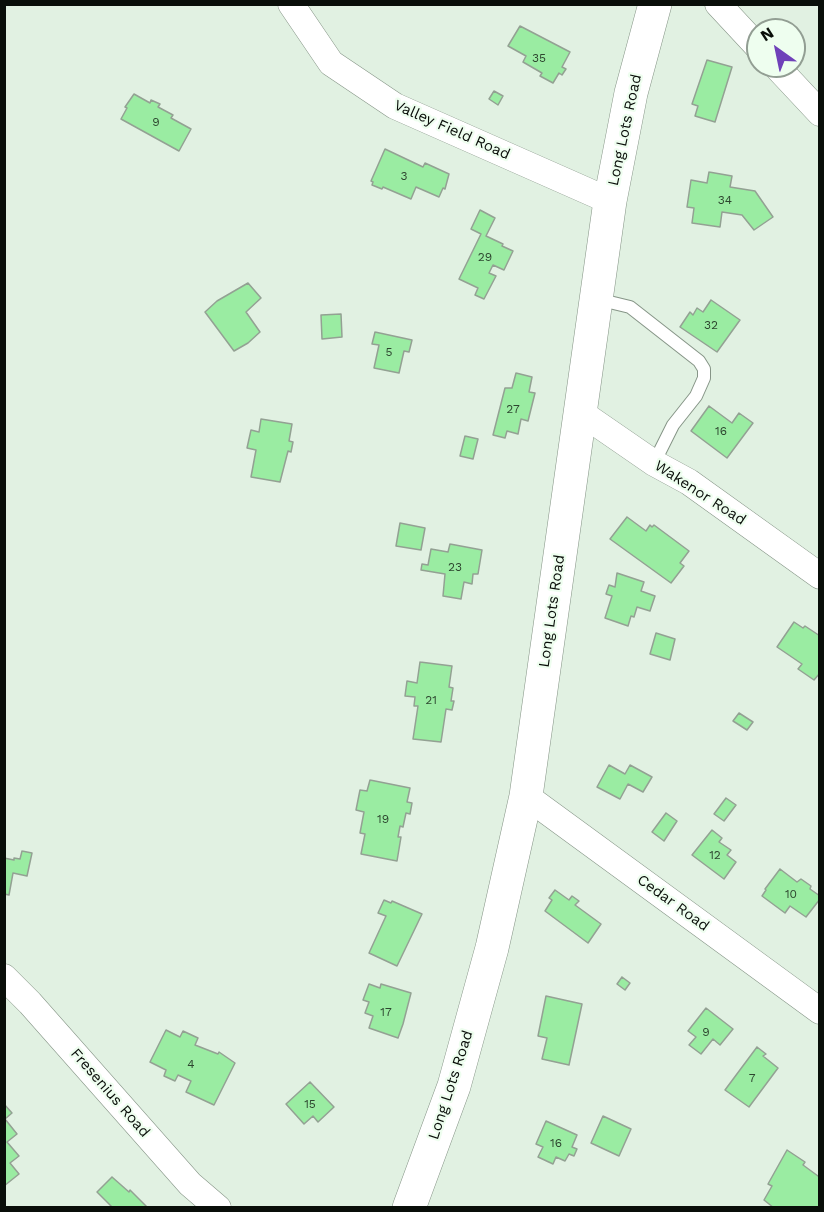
<!DOCTYPE html>
<style>
body{margin:0}
#map{position:relative;width:824px;height:1212px;overflow:hidden;background:#e1f1e2;font-family:"Work Sans",sans-serif}
canvas{display:block}
.frame{position:absolute;inset:0;border:6px solid #090e09;pointer-events:none}
.north{position:absolute;left:746px;top:18px;width:60px;height:60px;box-sizing:border-box;background:#eefeef;border:2px solid #929e93;border-radius:50%;rotate:327deg;font-size:16px;font-weight:700;line-height:24px;text-align:center;color:#090e09}
.north::after{content:'';display:block;margin:auto;width:21px;height:27px;background:#6f41b9;clip-path:polygon(50% 0,100% 100%,50% 72%,0 100%)}
</style>
<div id="map">
<canvas width="824" height="1212"></canvas>
<div class="frame"></div>
<div class="north">N</div>
</div>
<script>
const ctx = document.querySelector('canvas').getContext('2d');
ctx.lineJoin = 'round';
function fill(path, color) { ctx.fillStyle = color; ctx.fill(path, 'evenodd'); }
const poly = rows => new Path2D(rows.map(r => 'M' + r).join(''));
function strokePath(path, color, width, dash) { ctx.strokeStyle = color; ctx.lineWidth = width; ctx.lineCap = dash ? 'butt' : 'round'; ctx.setLineDash(dash || []); ctx.stroke(path); }
function label(font, color, halo, rows, align = 'center') {
  ctx.font = font + ' "Work Sans",sans-serif'; ctx.lineWidth = 4.5; ctx.setLineDash([]); ctx.textBaseline = 'middle'; ctx.strokeStyle = halo; ctx.fillStyle = color; for (const [text, x, y, turn = 0] of rows) {
    ctx.save(); ctx.translate(x, y); ctx.rotate((+turn || 0) * Math.PI / 180); ctx.textAlign = isNaN(turn) ? turn : align; if (halo) ctx.strokeText(text, 0, 0); ctx.fillText(text, 0, 0); ctx.restore();
  }
}
const building = poly([
 [520,26,570,52,562,67,566,69,562,75,559,73,553,83,540,76,542,73,523,62,526,56,508,46,520,26],
 [707,60,732,67,715,122,695,116,698,106,692,104,707,60],
 [494,91,503,96,498,105,489,99,494,91],
 [134,94,150,103,151,100,160,104,158,107,173,115,171,118,191,129,179,151,121,119,127,108,125,107,134,94],
 [385,149,423,167,425,163,449,174,445,189,443,188,439,197,416,187,411,199,383,187,382,189,372,185,373,182,371,181,385,149],
 [709,172,732,176,730,187,755,191,773,217,754,230,742,215,722,212,720,227,692,223,694,208,687,207,691,180,707,183,709,172],
 [480,210,495,218,486,236,503,244,502,246,513,251,504,270,493,265,489,273,496,276,484,299,475,295,478,288,459,279,481,234,471,229,480,210],
 [248,283,261,298,246,312,260,332,248,343,234,351,205,312,217,301,248,283],
 [711,300,740,320,717,352,680,327,690,312,693,315,697,308,703,312,711,300],
 [341,314,342,337,322,339,321,315,341,314],
 [375,332,412,340,409,352,404,351,399,373,374,368,379,345,372,344,375,332],
 [516,373,532,377,529,392,535,393,528,421,521,419,518,434,507,431,505,438,493,435,505,388,512,388,516,373],
 [709,406,732,423,739,413,753,423,727,458,691,431,709,406],
 [261,419,292,424,289,441,293,442,291,452,288,451,280,482,251,477,256,450,247,448,251,430,259,432,261,419],
 [465,436,478,439,473,459,460,456,465,436],
 [627,517,646,531,650,525,652,527,654,525,689,551,680,563,684,566,671,583,610,539,627,517],
 [400,523,425,528,421,550,396,546,400,523],
 [450,544,482,550,478,574,473,574,472,584,464,582,461,599,443,596,445,574,421,570,422,564,428,565,431,549,448,552,450,544],
 [617,573,644,582,641,591,655,596,650,611,637,607,634,617,631,616,628,626,605,618,612,596,606,594,609,585,615,587,617,573],
 [794,622,803,628,805,626,820,636,820,673,814,680,798,669,802,664,777,647,794,622],
 [656,633,675,639,670,660,650,654,656,633],
 [420,662,452,666,449,687,453,688,451,701,454,701,452,710,446,709,441,742,413,739,418,706,414,706,415,697,405,696,407,681,417,683,420,662],
 [739,713,753,722,747,730,733,721,739,713],
 [609,765,625,774,630,765,652,777,643,792,628,784,620,799,597,787,609,765],
 [370,780,410,788,407,802,412,803,410,814,406,813,403,827,400,826,398,837,401,837,397,861,361,854,365,834,360,833,364,812,356,810,360,790,367,791,370,780],
 [726,798,736,805,724,821,714,814,726,798],
 [666,813,677,821,664,841,652,832,666,813],
 [712,830,722,838,719,842,731,850,727,855,736,862,724,879,692,855,712,830],
 [22,851,32,853,27,876,13,873,9,895,4,894,4,858,14,860,14,858,20,859,22,851],
 [780,869,797,882,801,879,811,886,810,889,820,896,820,899,806,917,790,906,785,913,762,896,766,890,765,889,780,869],
 [555,890,569,900,572,896,579,901,575,905,601,924,588,943,545,911,552,900,549,898,555,890],
 [384,900,391,903,392,901,422,914,397,966,369,953,386,916,378,913,384,900],
 [622,977,630,983,625,990,617,984,622,977],
 [369,984,380,988,381,984,411,993,403,1024,398,1038,369,1028,373,1016,365,1013,369,1002,363,1000,369,984],
 [546,996,582,1004,569,1065,542,1059,547,1038,538,1036,546,996],
 [706,1008,733,1029,720,1045,713,1039,701,1054,689,1045,696,1037,688,1031,706,1008],
 [166,1030,180,1037,183,1031,198,1038,195,1045,218,1054,219,1052,235,1063,214,1105,186,1092,191,1081,178,1075,175,1081,164,1076,166,1070,150,1062,166,1030],
 [757,1047,766,1054,763,1056,778,1068,749,1107,725,1090,757,1047],
 [310,1082,334,1107,318,1122,313,1116,304,1124,286,1104,310,1082],
 [4,1104,12,1113,5,1119,17,1134,7,1142,19,1156,10,1163,19,1174,4,1186,4,1104],
 [603,1116,631,1129,619,1156,591,1143,603,1116],
 [546,1121,577,1135,572,1147,577,1149,574,1156,569,1154,565,1161,556,1157,553,1164,538,1157,543,1147,536,1144,546,1121],
 [787,1150,805,1162,803,1165,818,1176,820,1174,820,1208,774,1208,764,1200,772,1186,768,1184,787,1150],
 [112,1177,129,1192,130,1190,147,1207,113,1208,97,1192,112,1177]
]);
const service = poly([
 [597,299,630,307,699,361,704,369,704,378,696,396,673,425,654,463]
]);
const minor = poly([
 [291,4,331,63,395,106,610,201],
 [718,4,758,47],
 [776,66,820,113],
 [580,412,654,463,689,482,820,576],
 [526,796,820,1011],
 [4,977,30,1003,190,1184,218,1208]
]);
const secondary = poly([
 [409,1208,454,1086,492,948,526,796,610,201,631,93,655,4]
]);
const numberNames = [
 ["35",539,58],
 ["9",156,122],
 ["3",404,176],
 ["34",725,200],
 ["29",485,257],
 ["32",711,325],
 ["5",389,352],
 ["27",513,409],
 ["16",721,431],
 ["23",455,567],
 ["21",431,700],
 ["19",383,819],
 ["12",715,855],
 ["10",791,894],
 ["17",386,1012],
 ["9",706,1032],
 ["4",191,1064],
 ["7",752,1078],
 ["15",310,1104],
 ["16",556,1143]
];
const streetNames = [
 ["Valley Field Road",452,130,24],
 ["Long Lots Road",625,130,-78],
 ["Wakenor Road",700,493,33],
 ["Long Lots Road",552,611,-82],
 ["Cedar Road",673,903,36],
 ["Long Lots Road",451,1085,-72],
 ["Fresenius Road",110,1093,49]
];
fill(building, '#9aeca2');
strokePath(building, '#93a193', 1.5);
strokePath(service, '#869587', 14);
strokePath(minor, '#869587', 27);
strokePath(secondary, '#869587', 34);
strokePath(service, '#fff', 12);
strokePath(minor, '#fff', 26);
strokePath(secondary, '#fff', 33);
label('12px', '#2d462f', null, numberNames);
label('15px', '#090e09', '#eefeef', streetNames);
</script>
